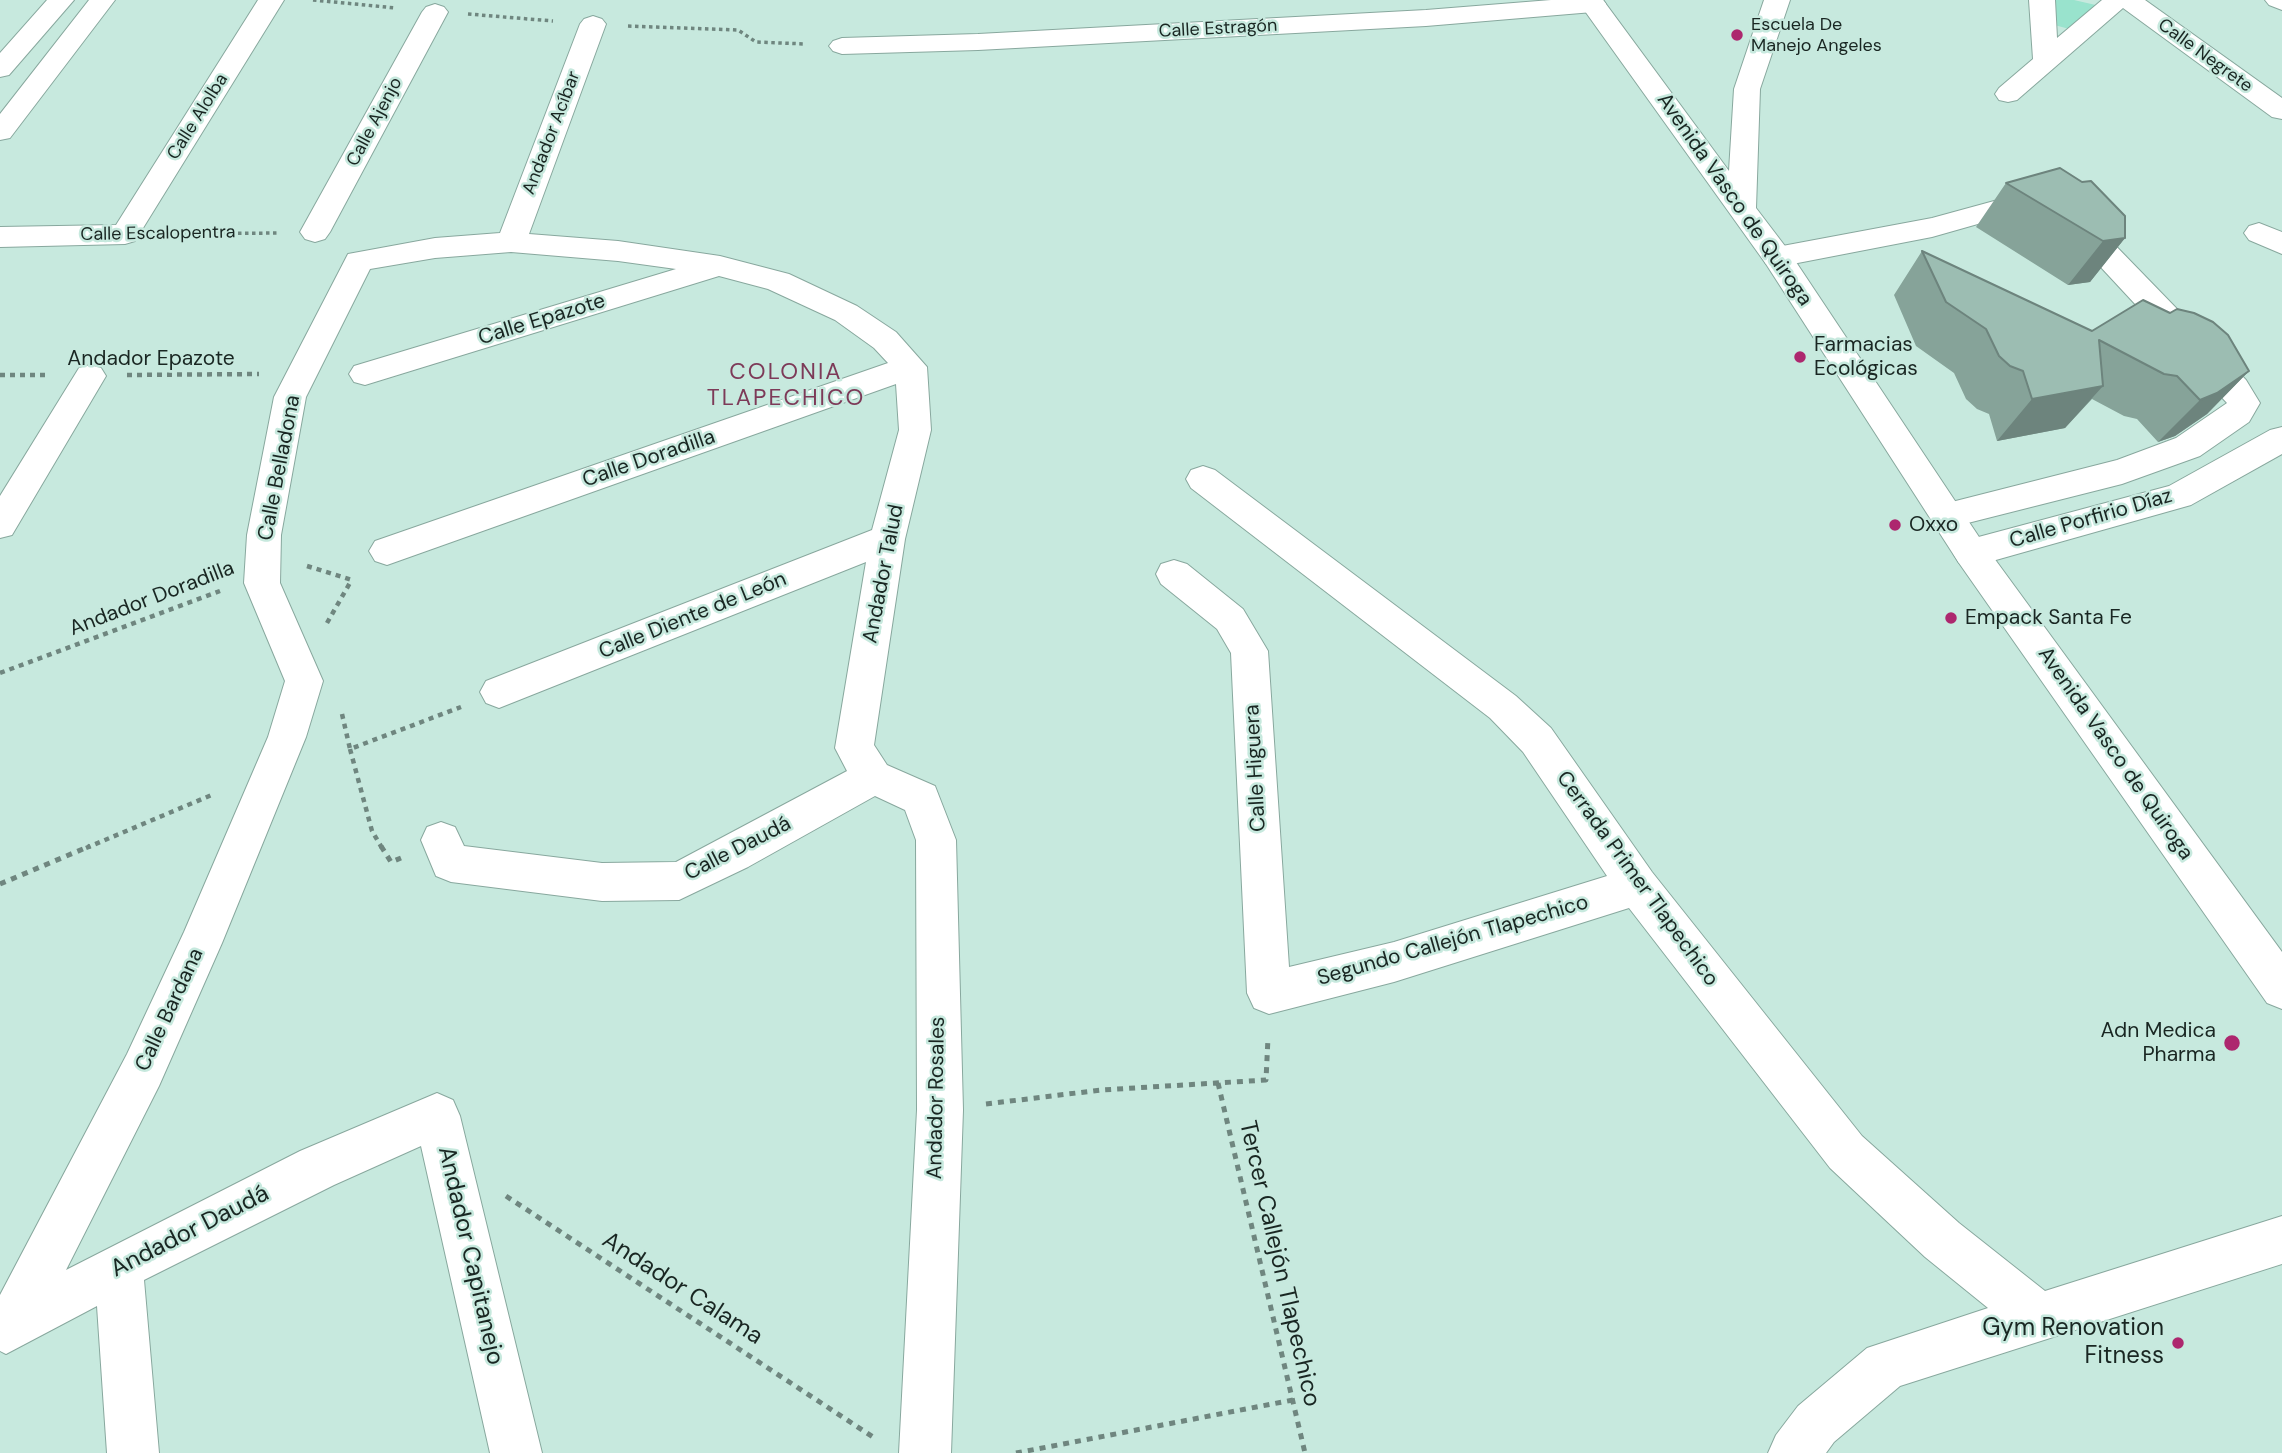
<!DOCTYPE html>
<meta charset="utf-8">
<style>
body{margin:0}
canvas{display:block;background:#c7e9de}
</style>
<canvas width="2282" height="1453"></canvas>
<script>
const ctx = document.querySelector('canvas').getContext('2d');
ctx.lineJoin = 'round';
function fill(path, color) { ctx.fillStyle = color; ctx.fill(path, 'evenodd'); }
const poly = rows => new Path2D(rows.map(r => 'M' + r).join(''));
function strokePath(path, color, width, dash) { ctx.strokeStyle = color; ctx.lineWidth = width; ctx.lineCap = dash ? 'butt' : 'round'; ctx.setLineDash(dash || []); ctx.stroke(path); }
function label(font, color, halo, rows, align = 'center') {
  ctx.font = font + ' "DM Sans",sans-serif'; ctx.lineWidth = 5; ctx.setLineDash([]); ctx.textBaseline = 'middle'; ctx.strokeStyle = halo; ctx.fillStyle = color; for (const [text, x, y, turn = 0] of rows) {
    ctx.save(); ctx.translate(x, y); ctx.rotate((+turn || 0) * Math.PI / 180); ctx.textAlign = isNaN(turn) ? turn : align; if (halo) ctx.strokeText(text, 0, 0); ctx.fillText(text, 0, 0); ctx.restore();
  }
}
const green = poly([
 [2046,0,2074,0,2100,6,2073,30,2047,23]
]);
const pathFar2 = poly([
 [313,0,396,8],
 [468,14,553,21],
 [628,26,738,30,756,42,805,44],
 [168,234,278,233]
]);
const pathFar1 = poly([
 [0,375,45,375],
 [127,375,259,374],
 [307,566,352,580],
 [327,623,351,581],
 [0,673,220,591],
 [342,714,350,749,461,707],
 [350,749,372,831,382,848],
 [86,848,214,794]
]);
const path = poly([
 [381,846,391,862,401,858],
 [0,884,90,846],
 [1218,1083,1305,1453],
 [986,1104,1101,1090,1266,1080,1268,1038],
 [506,1196,873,1437],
 [1016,1453,1293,1400]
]);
const street = poly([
 [47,0,74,0,9,75,0,77,0,53,47,0],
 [89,0,115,0,10,138,0,140,0,114,89,0],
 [258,0,284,0,135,241,125,244,0,247,0,227,116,225,258,0],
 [1551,0,1603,0,1606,4,1602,9,1593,12,1426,26,978,50,842,54,833,51,829,46,833,41,842,38,978,34,1426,10,1551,0],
 [2029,0,2055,0,2057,38,2102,0,2145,0,2282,98,2282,119,2272,117,2123,8,2017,100,2008,102,1999,100,1995,94,1999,88,2033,59,2029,0],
 [2265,0,2282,0,2282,10,2269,5,2265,0],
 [435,4,444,7,448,12,330,232,325,239,315,242,305,239,300,232,422,12,426,7,435,4],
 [593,16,602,19,606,24,529,234,618,241,720,256,789,274,857,306,896,332,927,367,931,430,905,539,874,745,887,765,935,786,956,840,963,1110,951,1453,899,1453,917,1110,916,840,905,810,875,796,748,867,679,900,602,901,451,882,436,876,421,840,427,827,441,822,455,827,464,846,602,863,676,862,847,771,835,748,866,562,499,708,486,703,480,692,486,681,872,530,899,430,896,384,387,565,375,561,369,551,375,541,888,363,874,348,835,320,768,289,719,276,365,385,354,382,349,374,354,366,676,269,618,261,511,252,435,258,370,269,306,397,281,535,280,583,323,681,306,737,222,943,159,1086,66,1270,300,1151,437,1093,453,1100,460,1116,542,1453,490,1453,421,1146,334,1185,144,1280,159,1453,107,1453,97,1306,6,1354,0,1351,0,1295,127,1054,184,932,268,737,285,681,244,583,247,535,274,397,348,254,435,238,500,233,580,24,584,19,593,16],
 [2027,192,2060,196,2077,206,2246,380,2260,403,2249,422,2200,456,2122,484,1948,528,1936,524,1931,515,1936,506,2117,460,2176,438,2227,403,2057,220,2043,212,2027,210,1932,237,1777,267,1766,264,1762,257,1766,250,1777,247,1932,218,2027,192],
 [2259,223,2282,232,2282,254,2249,240,2244,233,2249,226,2259,223],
 [90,365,101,368,106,376,12,535,0,538,0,496,79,368,90,365],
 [2282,427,2282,454,2191,505,1971,567,1959,563,1953,553,1959,543,1971,539,2169,486,2270,430,2282,427],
 [1203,466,1215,470,1516,696,1551,728,1652,872,1862,1136,1959,1223,2045,1291,2282,1216,2282,1264,1900,1386,1834,1442,1826,1453,1768,1453,1776,1435,1798,1406,1867,1348,1988,1308,1925,1257,1830,1168,1629,908,1394,982,1269,1014,1254,1008,1247,993,1231,653,1217,629,1161,584,1156,574,1161,564,1174,560,1187,564,1243,609,1268,651,1289,967,1394,942,1607,876,1523,752,1490,718,1191,488,1186,479,1191,470,1203,466]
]);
const secondary = poly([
 [1577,0,1603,0,1729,171,1734,89,1764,0,1790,0,1760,89,1756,208,1788,250,1983,543,2282,952,2282,1009,2267,1003,1959,563,1766,264,1577,0]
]);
const wall = poly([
 [2006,183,2125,238,2090,282,2068,285,1976,227],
 [1922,251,2092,331,2249,371,2207,414,2175,436,2158,442,2137,419,2124,416,2092,399,2065,428,1997,441,1989,414,1977,409,1966,399,1954,373,1916,346,1894,295]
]);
const shadedWall = poly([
 [2125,238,2090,282,2068,285,2103,241],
 [2249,371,2207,414,2175,436,2158,442,2200,400],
 [2103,386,2065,428,1997,441,2032,399]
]);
const building = poly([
 [2060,168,2082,182,2091,181,2125,216,2125,238,2103,241,2006,183,2060,168],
 [1922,251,2092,331,2143,300,2170,313,2177,309,2194,313,2213,322,2228,335,2249,371,2217,393,2200,400,2177,376,2164,374,2099,340,2103,386,2032,399,2023,371,2010,366,1999,356,1986,329,1946,302,1922,251]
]);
const markers = [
 [1737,35,7,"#ad276e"],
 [1800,357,7,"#ad276e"],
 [1895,525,7,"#ad276e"],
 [1951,618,7,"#ad276e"],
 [2232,1043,9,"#ad276e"],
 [2178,1343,7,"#ad276e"]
];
const farPoinames = [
 ["Escuela De",1751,25],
 ["Manejo Angeles",1751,46]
];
const farStreetnames = [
 ["Calle Estragón",1218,29,-3],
 ["Calle Negrete",2205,56,36],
 ["Calle Alolba",198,117,-58],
 ["Calle Ajenjo",375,122,-62],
 ["Andador Acíbar",552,133,-69],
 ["Calle Escalopentra",158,234,-1]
];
const streetNames = [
 ["Avenida Vasco de Quiroga",1734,200,55],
 ["Calle Epazote",542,320,-17],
 ["Andador Epazote",151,359],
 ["Calle Doradilla",649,459,-19],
 ["Calle Belladona",280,468,-79],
 ["Calle Porfirio Díaz",2091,519,-16],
 ["Andador Talud",884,574,-79],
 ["Andador Doradilla",152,599,-21],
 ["Calle Diente de León",693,616,-22],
 ["Avenida Vasco de Quiroga",2115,754,55],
 ["Calle Higuera",1256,768,-93],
 ["Calle Daudá",738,849,-27],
 ["Cerrada Primer Tlapechico",1637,879,54],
 ["Segundo Callejón Tlapechico",1453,941,-16],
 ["Calle Bardana",170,1010,-65],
 ["Andador Rosales",937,1098,-89]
];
const poiNames = [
 ["Farmacias",1814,345],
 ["Ecológicas",1814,369],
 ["Oxxo",1909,525],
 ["Empack Santa Fe",1965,618],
 ["Adn Medica",2216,1031,"right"],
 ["Pharma",2216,1055,"right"]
];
const neighbourhoodNames = [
 ["COLONIA",786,373],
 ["TLAPECHICO",786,399]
];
const nearStreetnames = [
 ["Andador Daudá",190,1232,-27],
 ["Andador Capitanejo",470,1256,77],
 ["Tercer Callejón Tlapechico",1279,1264,77],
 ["Andador Calama",682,1289,33]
];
const nearPoinames = [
 ["Gym Renovation",2164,1329],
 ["Fitness",2164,1357]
];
fill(green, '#99e3cd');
strokePath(street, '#88a89e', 2);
strokePath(secondary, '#88a89e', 2);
strokePath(pathFar2, '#6f867f', 3.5, [3.5, 3.5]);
strokePath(pathFar1, '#6f867f', 4.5, [5, 5]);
strokePath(path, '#6f867f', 5, [6, 6]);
fill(street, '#fff');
fill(secondary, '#fff');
fill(wall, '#86a399');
fill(shadedWall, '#6d847d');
fill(building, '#9cbdb2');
strokePath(building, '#6d847d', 2);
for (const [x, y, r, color] of markers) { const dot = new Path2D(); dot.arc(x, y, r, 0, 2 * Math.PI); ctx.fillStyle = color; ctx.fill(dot); strokePath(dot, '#c7e9de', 2.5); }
label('18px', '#192622', '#c7e9de', farPoinames, 'left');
label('18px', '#192622', '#c7e9de', farStreetnames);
label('21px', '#192622', '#c7e9de', streetNames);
label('21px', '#192622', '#c7e9de', poiNames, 'left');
ctx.letterSpacing = '2px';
label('23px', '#7d3a58', '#c7e9de', neighbourhoodNames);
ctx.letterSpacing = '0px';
label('24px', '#192622', '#c7e9de', nearStreetnames);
label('24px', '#192622', '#c7e9de', nearPoinames, 'right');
</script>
